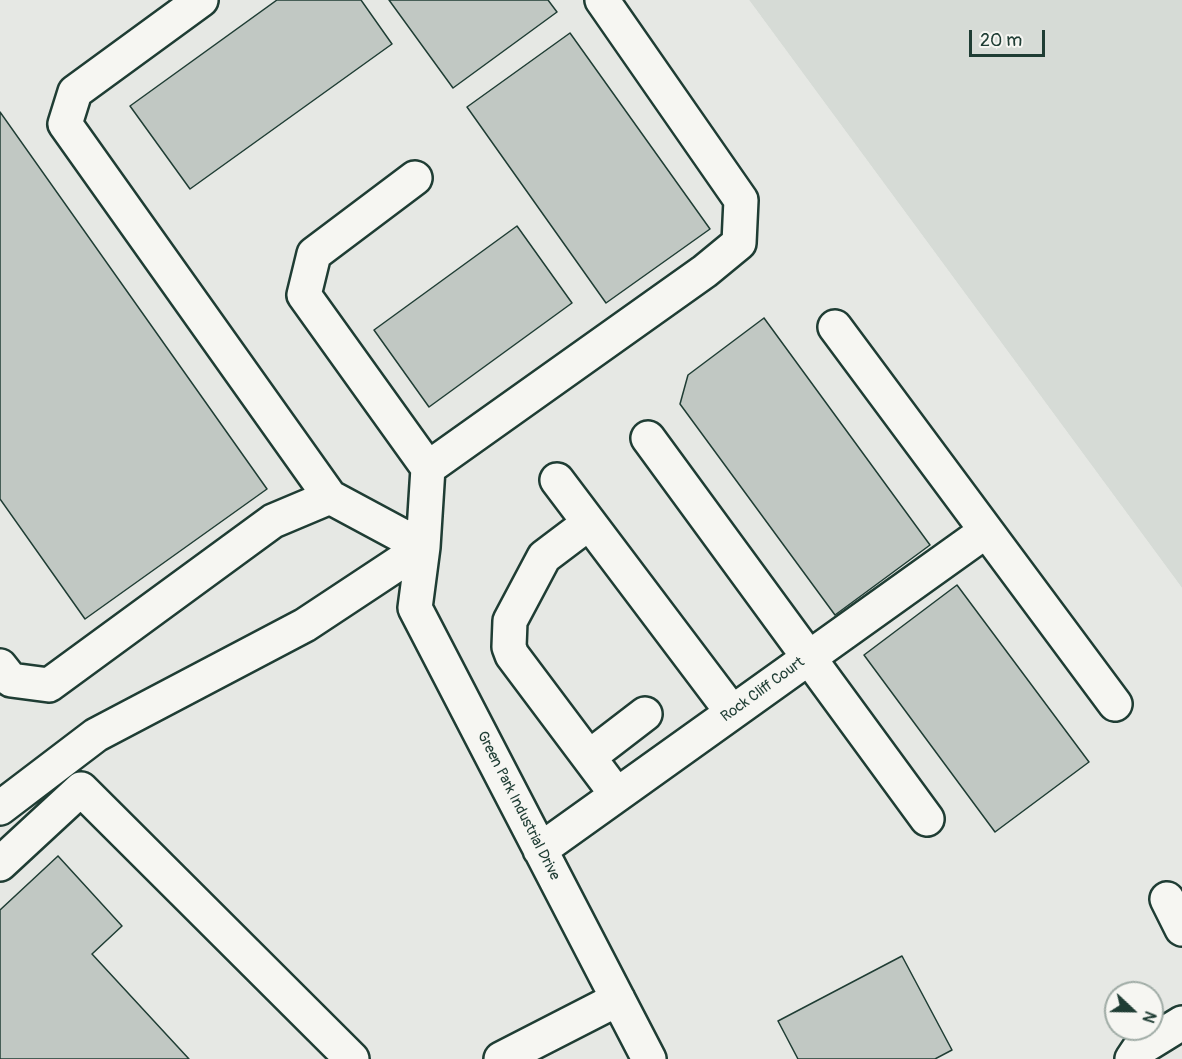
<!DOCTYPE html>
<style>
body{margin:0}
#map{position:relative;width:1182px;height:1059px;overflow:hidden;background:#f6f6f2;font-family:Pangolin,sans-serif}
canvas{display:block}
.north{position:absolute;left:1104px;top:981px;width:60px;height:60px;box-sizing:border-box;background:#f6f6f2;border:2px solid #a0aca6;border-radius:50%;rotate:112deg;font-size:16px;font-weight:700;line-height:24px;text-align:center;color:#1f3d34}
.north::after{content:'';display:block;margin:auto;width:21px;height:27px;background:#1f3d34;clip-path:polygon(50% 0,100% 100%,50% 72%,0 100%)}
.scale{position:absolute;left:969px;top:30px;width:76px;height:27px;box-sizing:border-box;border:3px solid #1f3d34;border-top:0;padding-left:8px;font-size:18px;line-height:21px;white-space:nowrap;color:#1f3d34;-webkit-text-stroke:4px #f6f6f2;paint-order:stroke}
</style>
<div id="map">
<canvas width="1182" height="1059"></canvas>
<div class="north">N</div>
<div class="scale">20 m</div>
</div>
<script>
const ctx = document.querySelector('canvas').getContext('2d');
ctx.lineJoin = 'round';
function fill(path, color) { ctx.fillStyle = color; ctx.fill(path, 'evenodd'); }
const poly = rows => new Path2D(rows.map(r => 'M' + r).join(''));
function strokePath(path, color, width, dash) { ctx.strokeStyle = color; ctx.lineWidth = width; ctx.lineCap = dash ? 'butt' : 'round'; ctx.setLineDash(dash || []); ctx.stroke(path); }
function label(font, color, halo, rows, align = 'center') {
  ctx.font = font + ' Pangolin,sans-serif'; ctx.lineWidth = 4.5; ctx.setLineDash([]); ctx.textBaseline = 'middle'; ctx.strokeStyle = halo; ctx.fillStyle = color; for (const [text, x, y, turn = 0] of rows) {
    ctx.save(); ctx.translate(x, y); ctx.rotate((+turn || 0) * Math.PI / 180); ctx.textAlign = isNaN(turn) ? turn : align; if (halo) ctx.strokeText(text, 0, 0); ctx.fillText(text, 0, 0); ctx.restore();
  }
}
const built = poly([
 [0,0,749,0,1182,588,1182,1059,0,1059],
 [1116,993,1152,993,1152,1029,1116,1029]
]);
const green = poly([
 [749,0,1182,0,1182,588]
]);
const building = poly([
 [277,0,361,0,392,44,190,189,130,106,277,0],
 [389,0,548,0,557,12,453,88,389,0],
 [570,33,710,229,606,303,467,107,570,33],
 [0,112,267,489,85,619,0,499,0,112],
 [517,226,572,303,429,407,374,330,517,226],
 [764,318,930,545,835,615,680,404,688,375,764,318],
 [957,585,1089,762,995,832,864,655,957,585],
 [58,856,122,926,92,954,189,1059,0,1059,0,910,58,856],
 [902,956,952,1050,935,1059,798,1059,778,1021,902,956]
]);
const minor = poly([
 [201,0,75,92,65,124,330,497,423,547],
 [602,0,741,200,739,243,705,271,428,468,423,547,415,608,649,1059],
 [415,178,314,254,304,295,428,468],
 [835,327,1115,704],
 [648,438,927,819],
 [557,480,732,712],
 [589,523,544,557,510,621,509,647,512,655,617,795],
 [0,666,11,680,49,685,273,521,330,497],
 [589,757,645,714],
 [0,808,96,735,305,625,423,547],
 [540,850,986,531],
 [0,864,81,789,352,1059],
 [1167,899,1182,929],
 [501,1059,618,999],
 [1132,1059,1138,1050,1182,1023]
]);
const streetNames = [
 ["Rock Cliff Court",763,690,-36],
 ["Green Park Industrial Drive",518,806,63]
];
fill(built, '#e6e8e4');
fill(green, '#d6dbd6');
fill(building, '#c1c8c3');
strokePath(building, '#1f3d34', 1.5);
strokePath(minor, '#1f3d34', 38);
strokePath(minor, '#f6f6f2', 33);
label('15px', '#1f3d34', '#f6f6f2', streetNames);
</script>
